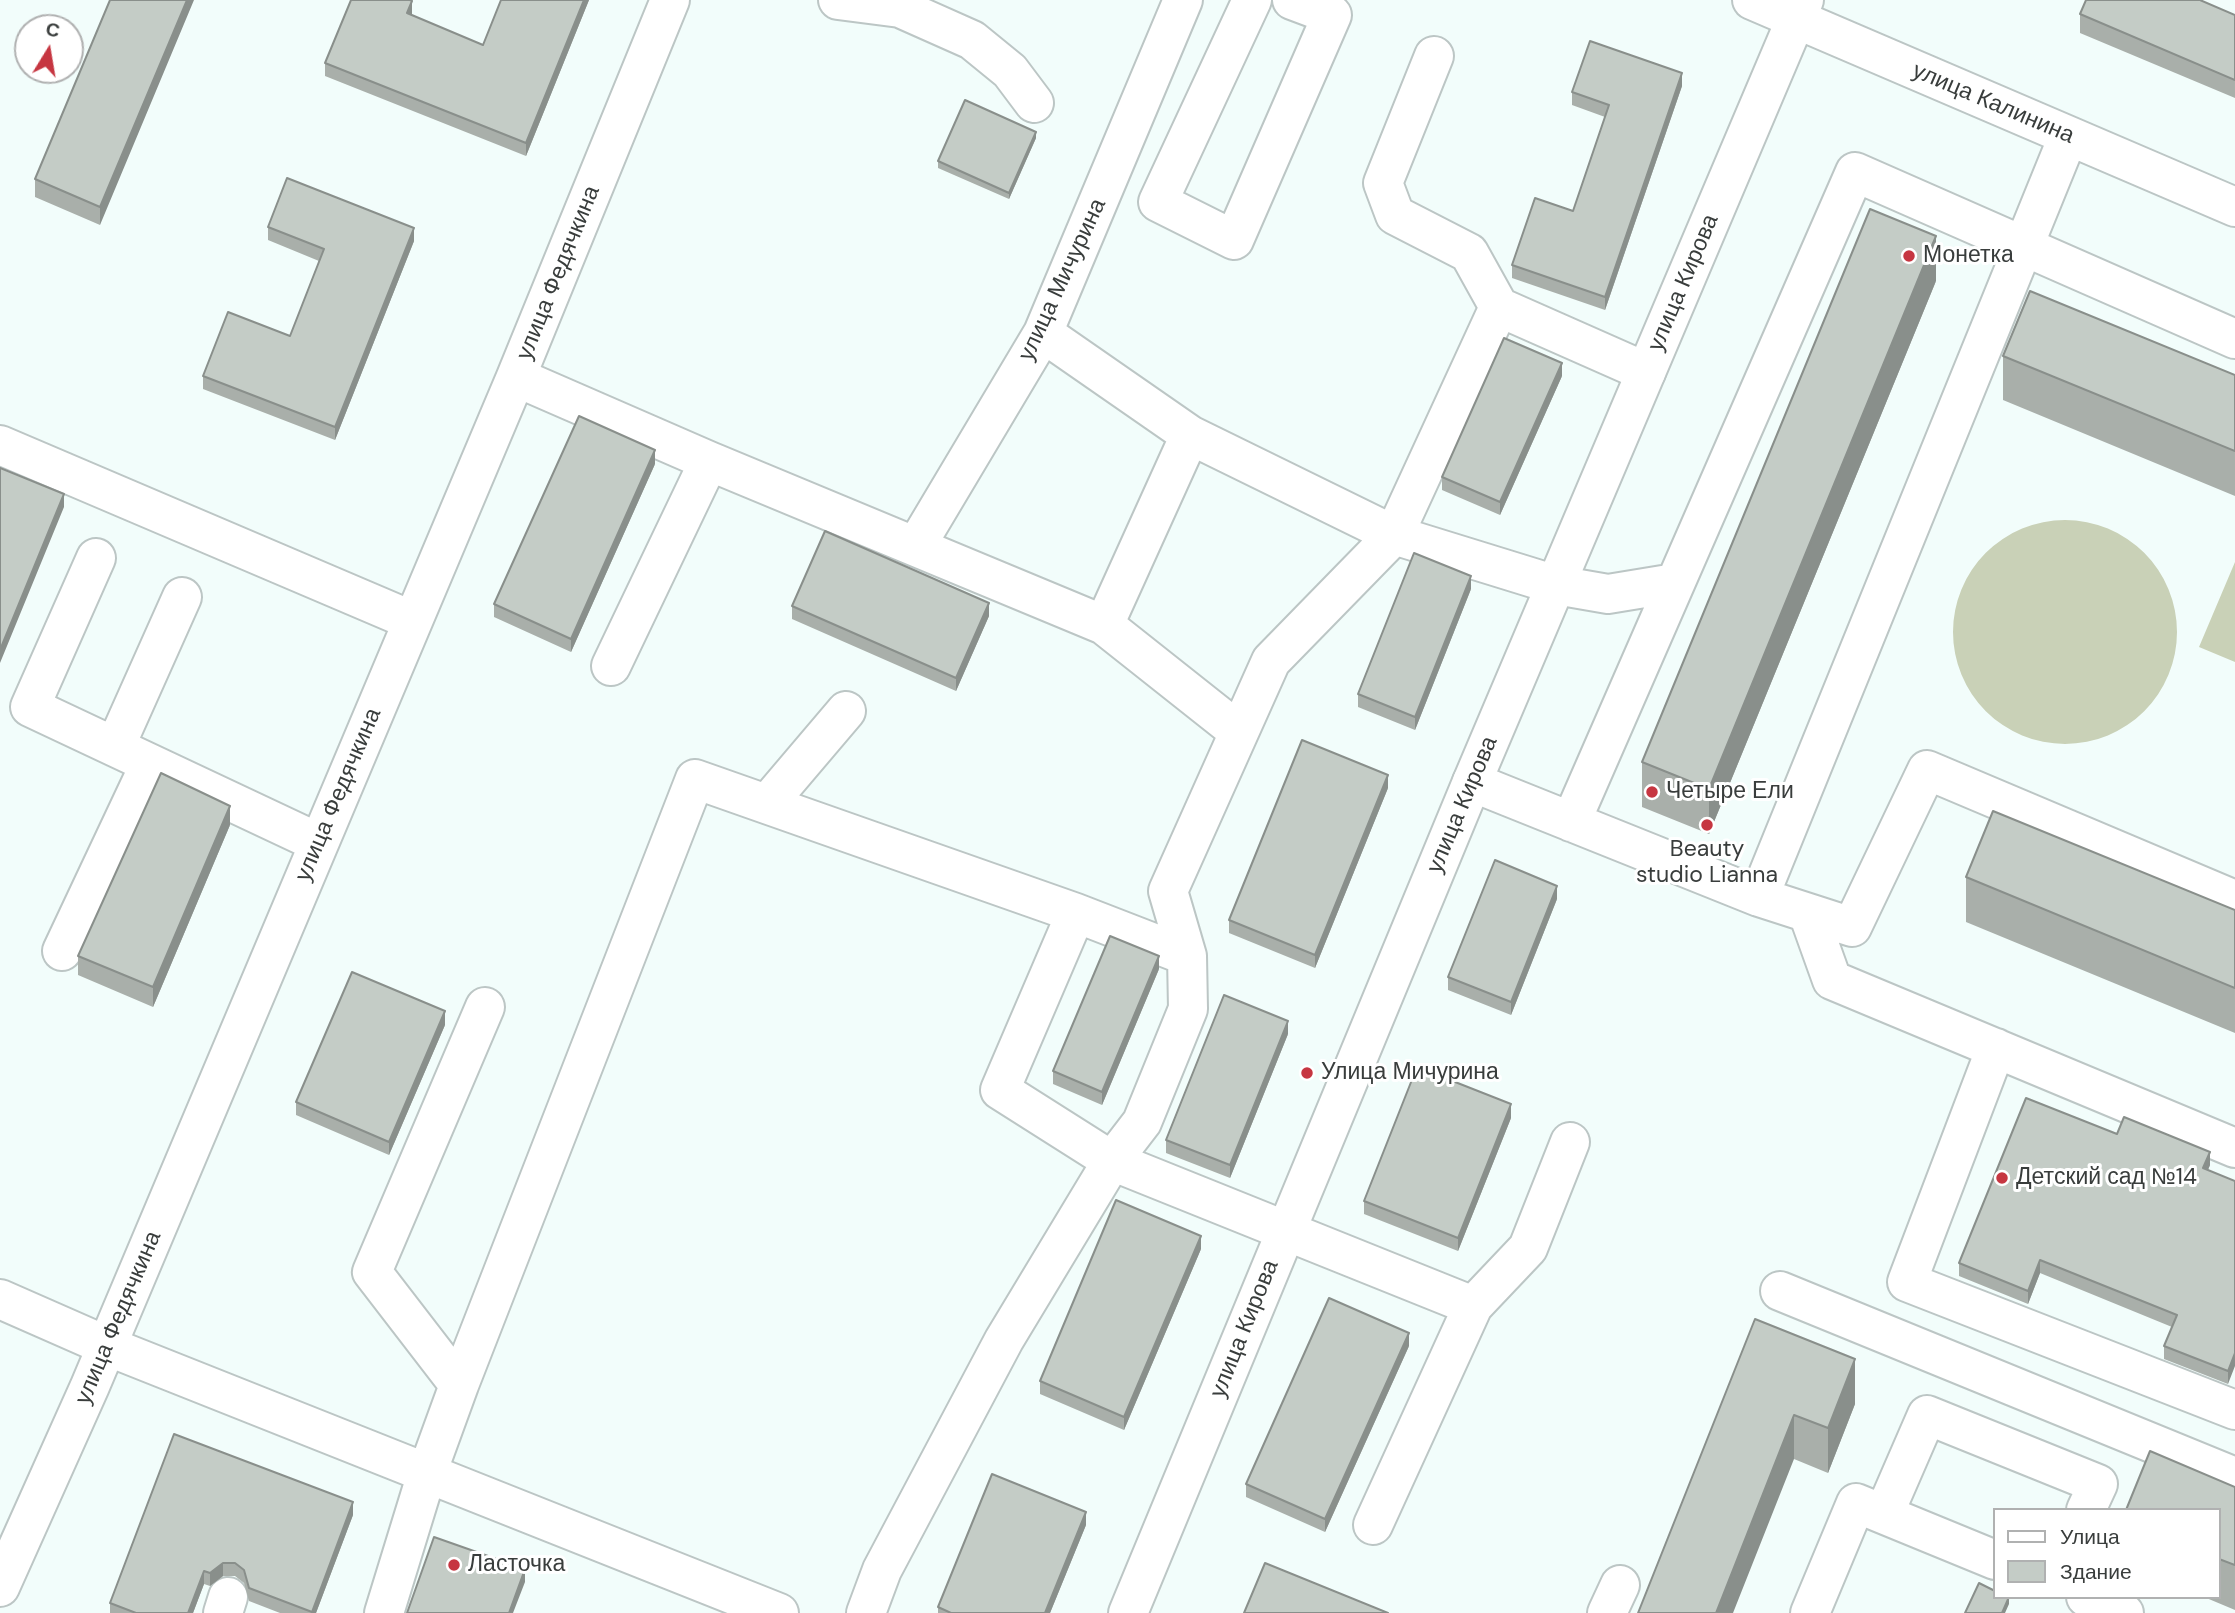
<!DOCTYPE html>
<meta charset="utf-8">
<style>
body{margin:0}
#map{position:relative;width:2235px;height:1613px;overflow:hidden;background:#f2fdfb;font-family:"DM Sans",sans-serif}
canvas{display:block}
.legend{position:absolute;left:1993px;top:1508px;width:228px;height:91px;box-sizing:border-box;background:#fff;border:2px solid #b0b1b1;margin:0;padding:9px 12px;list-style:none;font-size:21px;color:#393d3c}
.legend li{display:flex;align-items:center;gap:14px;height:35px}
.legend b{width:35px;border:2px solid #b0b1b1}
.north{position:absolute;left:14px;top:14px;width:70px;height:70px;box-sizing:border-box;background:#fff;border:2px solid #b0b1b1;border-radius:50%;rotate:11deg;font-size:19px;font-weight:700;line-height:28px;text-align:center;color:#393d3c}
.north::after{content:'';display:block;margin:auto;width:24px;height:32px;background:#c63641;clip-path:polygon(50% 0,100% 100%,50% 72%,0 100%)}
</style>
<div id="map">
<canvas width="2235" height="1613"></canvas>
<ul class="legend">
<li><b style="height:9px;background:#fff"></b>Улица</li>
<li><b style="height:19px;background:#c4ccc6"></b>Здание</li>
</ul>
<div class="north">С</div>
</div>
<script>
const ctx = document.querySelector('canvas').getContext('2d');
ctx.lineJoin = 'round';
function fill(path, color) { ctx.fillStyle = color; ctx.fill(path, 'evenodd'); }
const poly = rows => new Path2D(rows.map(r => 'M' + r).join(''));
function strokePath(path, color, width, dash) { ctx.strokeStyle = color; ctx.lineWidth = width; ctx.lineCap = dash ? 'butt' : 'round'; ctx.setLineDash(dash || []); ctx.stroke(path); }
function label(font, color, halo, rows, align = 'center') {
  ctx.font = font + ' "DM Sans",sans-serif'; ctx.lineWidth = 6; ctx.setLineDash([]); ctx.textBaseline = 'middle'; ctx.strokeStyle = halo; ctx.fillStyle = color; for (const [text, x, y, turn = 0] of rows) {
    ctx.save(); ctx.translate(x, y); ctx.rotate((+turn || 0) * Math.PI / 180); ctx.textAlign = isNaN(turn) ? turn : align; if (halo) ctx.strokeText(text, 0, 0); ctx.fillText(text, 0, 0); ctx.restore();
  }
}
const green = poly([
 '1953 632a112 112 0 1 1 224 0a112 112 0 1 1-224 0Z',
 [2235,562,2235,662,2199,647]
]);
const minor = poly([
 [838,0,900,8,903,0],
 [1252,0,1158,202,1234,240,1332,15,1292,0],
 [1752,0,2235,207],
 [900,8,972,40,1010,71,1034,103],
 [1499,307,1646,372],
 [1043,333,1190,435,1394,535,1556,585,1608,594,1675,583],
 [516,377,709,461,1104,625,1239,732],
 [0,445,413,621],
 [916,546,1043,333,1183,0],
 [96,558,30,707,319,843],
 [1104,625,1190,435],
 [611,666,709,461],
 [115,747,182,597],
 [1472,782,1759,897,1852,927,1927,770,2235,900],
 [767,804,846,711],
 [1571,822,1855,172,2235,339],
 [1759,897,2068,137],
 [1076,913,1000,1090,1112,1161,1473,1306,1373,1525],
 [1808,913,1832,980,2235,1148],
 [62,951,150,764],
 [1996,1048,1907,1282,2235,1410],
 [1780,1291,2235,1477],
 [0,1299,107,1346,779,1613],
 [1473,1306,1528,1248,1570,1142],
 [459,1385,372,1272,485,1007],
 [1884,1514,1927,1415,2098,1484,2086,1510],
 [0,1587,90,1386,516,377,670,0],
 [2086,1597,2124,1613],
 [223,1613,228,1597],
 [384,1613,427,1473,459,1385,695,779,1076,913,1187,956],
 [866,1613,882,1570,1004,1340,1112,1161,1142,1122,1188,1009,1187,956,1168,891,1271,661,1394,535,1499,307,1469,253,1395,215,1383,183,1434,56],
 [1607,1613,1620,1585],
 [1810,1613,1856,1503,1995,1560]
]);
const major = poly([
 [1128,1613,1472,782,1804,0]
]);
const wall = poly([
 [110,0,100,225,35,197,35,179],
 [501,0,589,0,526,156,325,76,325,63,412,14,411,15,483,45],
 [2080,14,2235,15,2235,98,2080,33],
 [1682,86,1605,310,1512,278,1512,265,1573,211,1605,117,1572,105,1572,92],
 [1036,138,1009,199,938,168,938,161],
 [268,227,414,241,335,440,203,389,203,376,290,336,319,261,268,240],
 [1936,281,1709,834,1642,807,1642,762],
 [2003,356,2235,375,2235,496,2003,400],
 [1562,376,1500,515,1442,490,1442,477],
 [655,464,571,652,494,617,494,604],
 [1471,589,1415,730,1358,707,1358,694],
 [792,606,989,616,956,691,792,619],
 [1388,788,1315,968,1229,933,1229,920],
 [230,825,153,1007,78,975,78,956],
 [1966,877,2235,910,2235,1033,1966,922],
 [1557,899,1511,1015,1448,990,1448,977],
 [1159,969,1102,1105,1053,1084,1053,1071],
 [445,1025,389,1155,296,1115,296,1102],
 [1288,1034,1230,1178,1166,1153,1166,1140],
 [1511,1118,1458,1251,1364,1214,1364,1201],
 [2117,1134,2210,1165,2208,1170,2235,1181,2228,1384,2164,1359,2164,1346,2172,1327,2040,1273,2028,1304,1959,1276,1959,1263],
 [1201,1249,1124,1430,1040,1394,1040,1381],
 [1755,1319,1855,1404,1828,1473,1794,1459],
 [1409,1346,1325,1532,1246,1497,1246,1484],
 [2235,1487,2235,1610,2204,1597,2219,1597,2219,1510],
 [353,1515,316,1613,280,1613,249,1601,244,1583,235,1576,223,1576,210,1586,204,1584,193,1613,110,1613,110,1603],
 [1086,1525,1050,1613,938,1613,938,1607]
]);
const shadedWall = poly([
 [187,0,194,0,100,225,100,207],
 [584,0,589,0,526,156,526,143],
 [412,1,412,14,407,26,407,13],
 [1682,73,1682,86,1605,310,1605,297],
 [1036,132,1036,138,1009,199,1009,193],
 [414,228,414,241,335,440,335,427],
 [1936,236,1936,281,1709,834,1709,789],
 [1562,363,1562,376,1500,515,1500,502],
 [655,450,655,464,571,652,571,639],
 [64,494,64,507,0,663,0,650],
 [1471,576,1471,589,1415,730,1415,717],
 [989,603,989,616,956,691,956,678],
 [1388,775,1388,788,1315,968,1315,955],
 [230,806,230,825,153,1007,153,987],
 [1557,886,1557,899,1511,1015,1511,1002],
 [1159,956,1159,969,1102,1105,1102,1092],
 [445,1011,445,1025,389,1155,389,1142],
 [1288,1021,1288,1034,1230,1178,1230,1165],
 [1511,1104,1511,1118,1458,1251,1458,1238],
 [2210,1152,2210,1165,2203,1181,2203,1168],
 [1201,1236,1201,1249,1124,1430,1124,1417],
 [2040,1260,2040,1273,2028,1304,2028,1291],
 [1409,1333,1409,1346,1325,1532,1325,1519],
 [2235,1353,2235,1366,2228,1384,2228,1371],
 [1855,1359,1855,1404,1828,1473,1828,1428],
 [1794,1415,1794,1459,1733,1613,1716,1613],
 [353,1502,353,1515,316,1613,312,1613],
 [1086,1512,1086,1525,1050,1613,1045,1613],
 [223,1563,223,1576,210,1586,210,1573],
 [525,1569,525,1582,513,1613,509,1613],
 [204,1571,204,1584,193,1613,188,1613],
 [2009,1597,2009,1604,2005,1613,2002,1613]
]);
const building = poly([
 [110,0,187,0,100,207,35,179,110,0],
 [351,0,410,0,412,1,407,13,483,45,501,0,584,0,526,143,325,63,351,0],
 [2086,0,2200,0,2235,15,2235,80,2080,14,2086,0],
 [1590,41,1682,73,1605,297,1512,265,1535,198,1573,211,1609,105,1572,92,1590,41],
 [965,100,1036,132,1009,193,938,161,965,100],
 [287,178,414,228,335,427,203,376,228,312,290,336,324,249,268,227,287,178],
 [1870,209,1936,236,1709,789,1642,762,1870,209],
 [2030,291,2235,375,2235,451,2003,356,2030,291],
 [1504,338,1562,363,1500,502,1442,477,1504,338],
 [579,416,655,450,571,639,494,604,579,416],
 [0,468,64,494,0,650,0,468],
 [825,531,989,603,956,678,792,606,825,531],
 [1414,553,1471,576,1415,717,1358,694,1414,553],
 [1302,740,1388,775,1315,955,1229,920,1302,740],
 [161,773,230,806,153,987,78,956,161,773],
 [1993,811,2235,910,2235,988,1966,877,1993,811],
 [1495,860,1557,886,1511,1002,1448,977,1495,860],
 [1110,936,1159,956,1102,1092,1053,1071,1110,936],
 [352,972,445,1011,389,1142,296,1102,352,972],
 [1224,995,1288,1021,1230,1165,1166,1140,1224,995],
 [1417,1067,1511,1104,1458,1238,1364,1201,1417,1067],
 [2026,1098,2117,1134,2124,1117,2210,1152,2203,1168,2235,1181,2235,1353,2228,1371,2164,1346,2177,1315,2040,1260,2028,1291,1959,1263,2026,1098],
 [1116,1200,1201,1236,1124,1417,1040,1381,1116,1200],
 [1329,1298,1409,1333,1325,1519,1246,1484,1329,1298],
 [1755,1319,1855,1359,1828,1428,1794,1415,1716,1613,1638,1613,1755,1319],
 [174,1434,353,1502,312,1612,249,1588,244,1570,235,1563,223,1563,210,1573,204,1571,188,1613,136,1613,110,1603,174,1434],
 [2150,1451,2235,1487,2235,1565,2219,1559,2219,1510,2126,1510,2150,1451],
 [992,1474,1086,1512,1045,1613,951,1613,938,1607,992,1474],
 [434,1537,525,1569,509,1613,407,1613,434,1537],
 [1265,1563,1388,1613,1244,1613,1265,1563],
 [1979,1583,1995,1591,1995,1597,2009,1597,2002,1613,1965,1613,1979,1583]
]);
const markers = [
 [1909,256,7,"#c63641"],
 [1652,792,7,"#c63641"],
 [1707,825,7,"#c63641"],
 [1307,1073,7,"#c63641"],
 [2002,1178,7,"#c63641"],
 [454,1565,7,"#c63641"]
];
const streetNames = [
 ["улица Калинина",1993,104,23],
 ["улица Федячкина",559,273,-68],
 ["улица Мичурина",1063,280,-65],
 ["улица Кирова",1684,283,-67],
 ["улица Федячкина",339,795,-67],
 ["улица Кирова",1463,805,-67],
 ["улица Федячкина",119,1318,-67],
 ["улица Кирова",1245,1329,-68]
];
const poiNames = [
 ["Монетка",1923,256],
 ["Четыре Ели",1666,792],
 ["Beauty",1707,850,"center"],
 ["studio Lianna",1707,876,"center"],
 ["Улица Мичурина",1321,1073],
 ["Детский сад №14",2016,1178],
 ["Ласточка",468,1565]
];
fill(green, '#c9d1b7');
strokePath(minor, '#bcc6c5', 42);
strokePath(major, '#bcc6c5', 42);
strokePath(minor, '#fff', 38);
strokePath(major, '#fff', 38);
fill(wall, '#a9afaa');
fill(shadedWall, '#898f8b');
fill(building, '#c4ccc6');
strokePath(building, '#898f8b', 2);
for (const [x, y, r, color] of markers) { const dot = new Path2D(); dot.arc(x, y, r, 0, 2 * Math.PI); ctx.fillStyle = color; ctx.fill(dot); strokePath(dot, '#fff', 2.5); }
label('23px', '#393d3c', '#fff', streetNames);
label('23px', '#393d3c', '#fff', poiNames, 'left');
</script>
